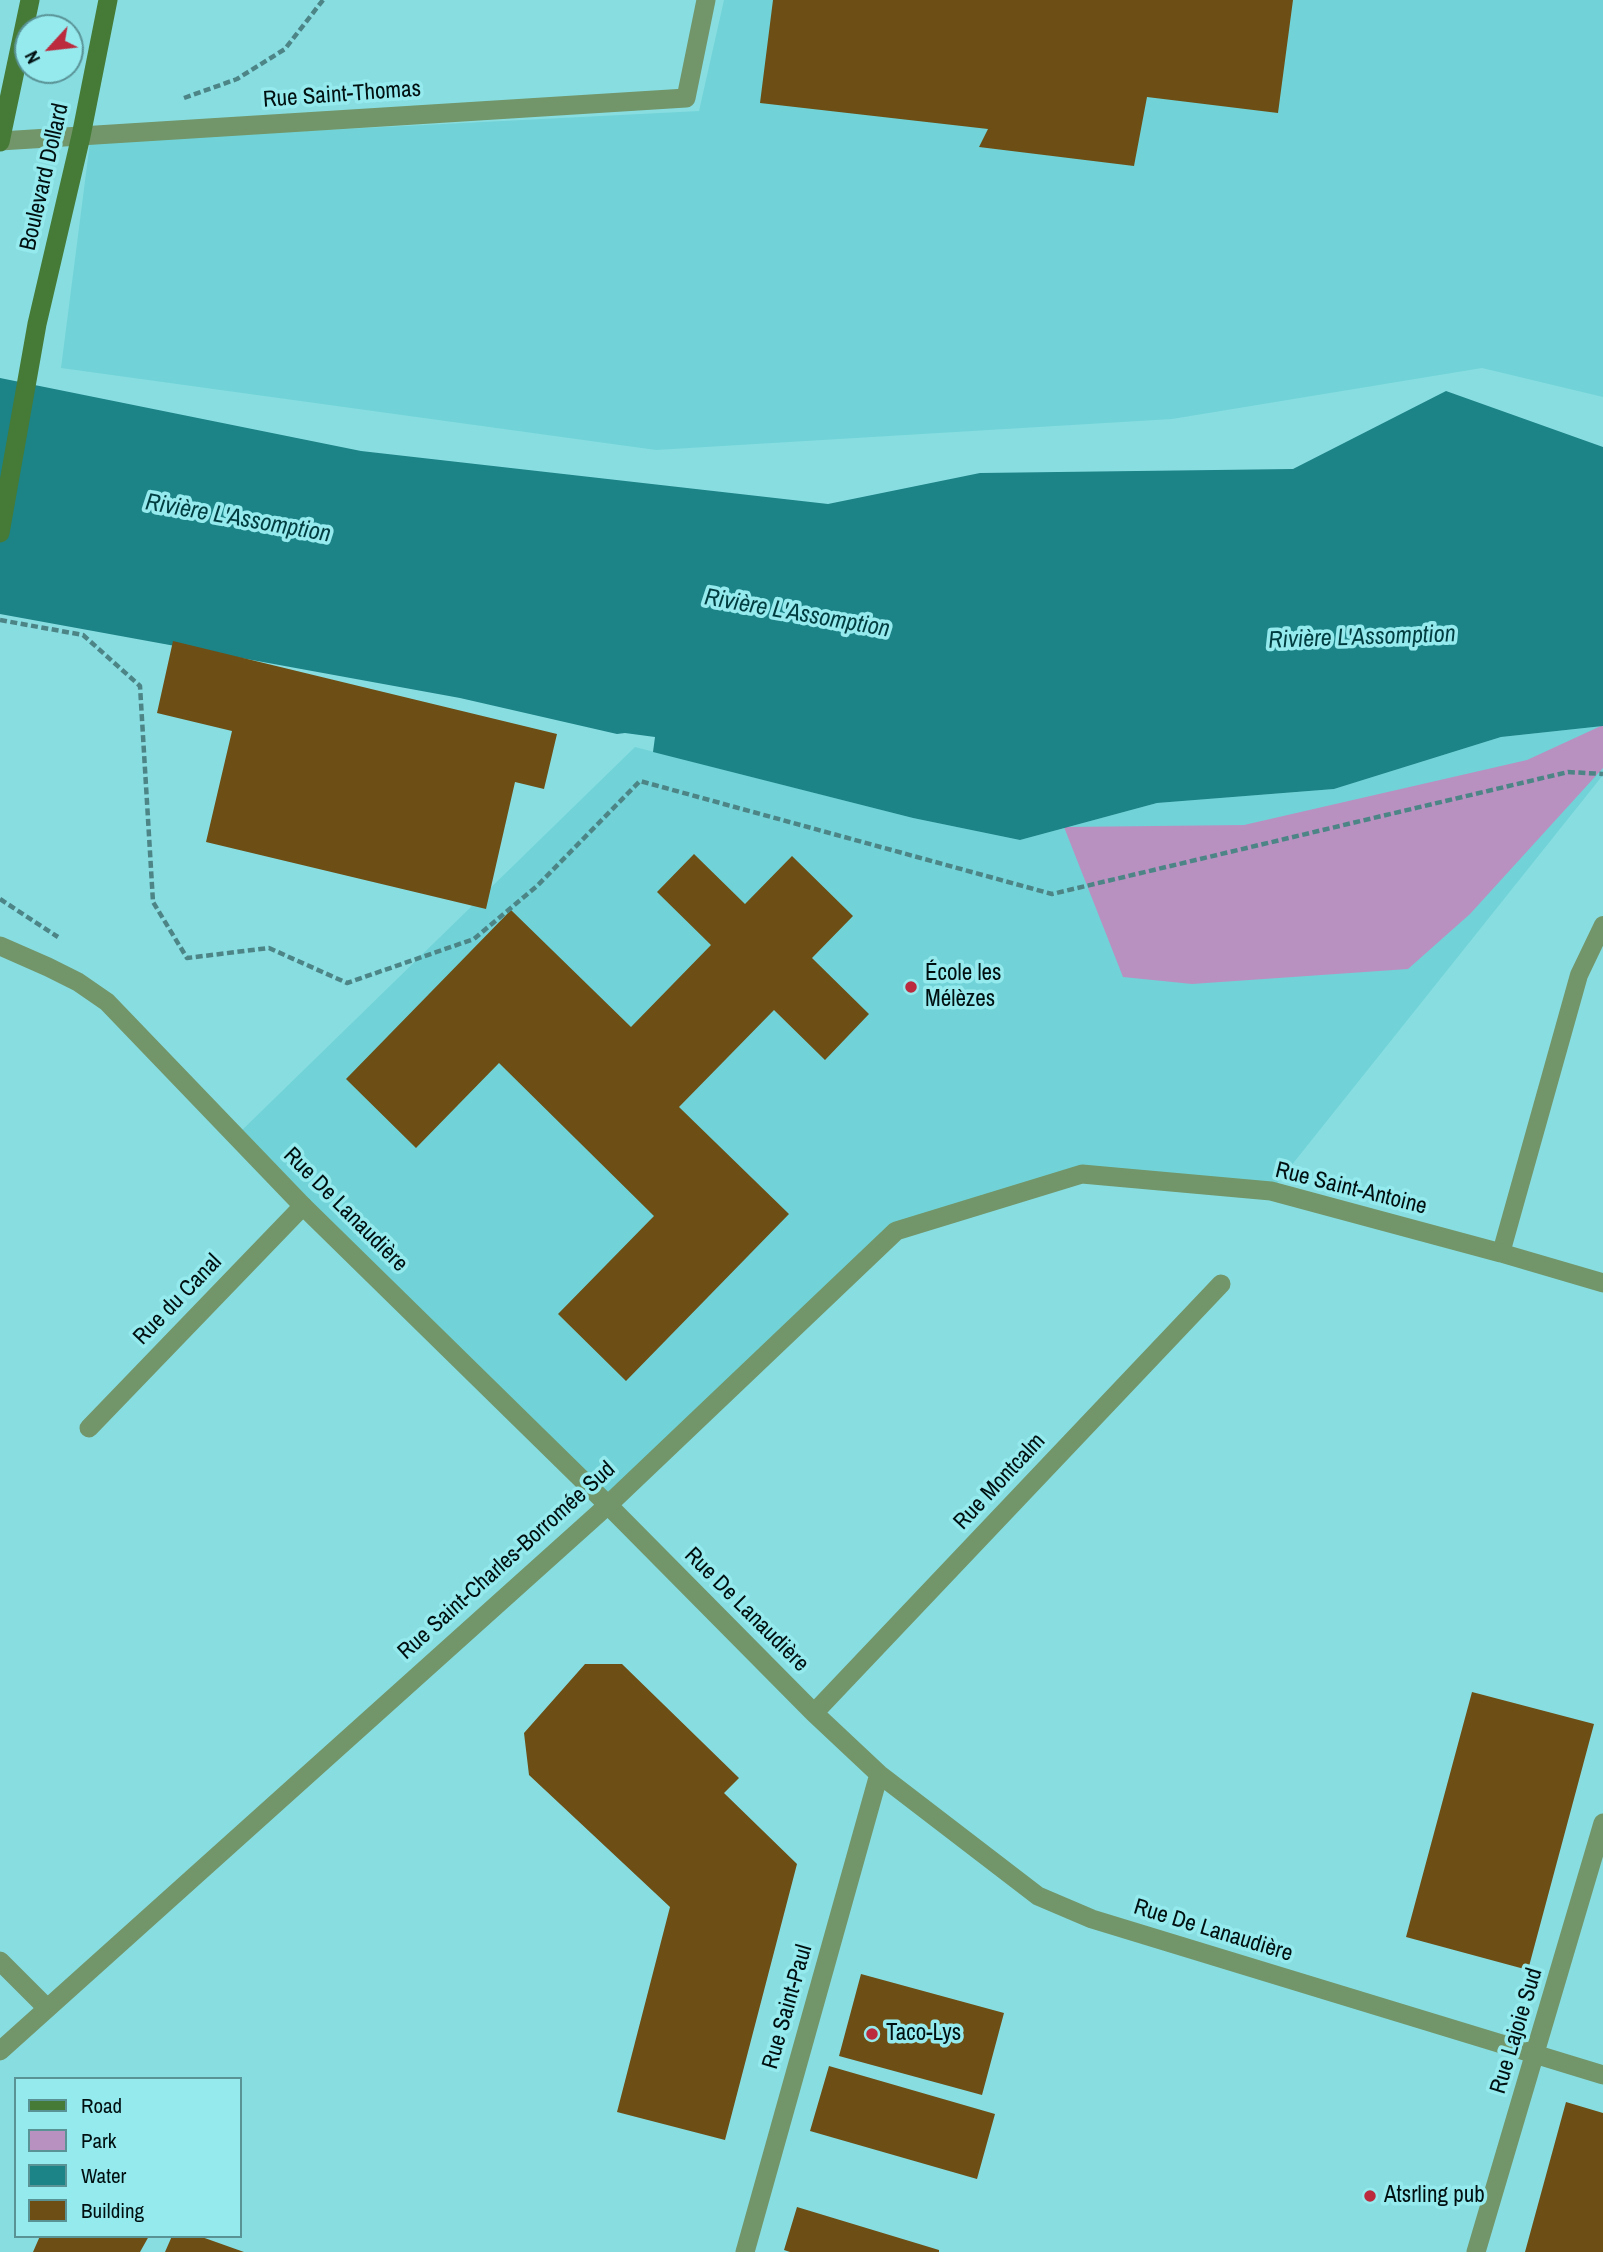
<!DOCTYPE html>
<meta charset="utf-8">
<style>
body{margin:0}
#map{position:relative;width:1603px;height:2252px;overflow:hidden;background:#88dde1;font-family:"Archivo Narrow",sans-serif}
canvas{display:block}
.legend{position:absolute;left:14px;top:2077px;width:228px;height:161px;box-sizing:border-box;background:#95eaee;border:2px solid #599396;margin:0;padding:9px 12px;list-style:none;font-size:21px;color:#001011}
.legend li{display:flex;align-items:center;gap:14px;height:35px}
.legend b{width:35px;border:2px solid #599396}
.north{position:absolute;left:14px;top:14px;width:70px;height:70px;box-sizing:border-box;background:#95eaee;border:2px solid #599396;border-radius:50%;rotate:243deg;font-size:19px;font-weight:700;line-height:28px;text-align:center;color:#001011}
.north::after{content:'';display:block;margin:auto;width:24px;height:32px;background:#bb2a3d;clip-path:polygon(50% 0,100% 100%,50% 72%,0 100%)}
</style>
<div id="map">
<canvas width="1603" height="2252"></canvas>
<ul class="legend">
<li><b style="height:9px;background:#457b36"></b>Road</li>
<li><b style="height:19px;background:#b891c1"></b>Park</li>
<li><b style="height:19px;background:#1c8387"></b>Water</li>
<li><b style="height:19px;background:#6d4f15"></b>Building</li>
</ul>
<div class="north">N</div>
</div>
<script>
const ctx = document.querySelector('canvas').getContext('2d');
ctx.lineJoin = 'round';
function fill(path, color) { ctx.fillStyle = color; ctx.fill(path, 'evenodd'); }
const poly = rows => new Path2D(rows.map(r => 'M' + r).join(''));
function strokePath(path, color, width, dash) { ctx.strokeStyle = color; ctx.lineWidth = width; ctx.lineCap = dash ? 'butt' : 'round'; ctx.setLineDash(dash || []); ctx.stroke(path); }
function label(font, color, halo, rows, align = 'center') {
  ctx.font = font + ' "Archivo Narrow",sans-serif'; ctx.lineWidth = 7; ctx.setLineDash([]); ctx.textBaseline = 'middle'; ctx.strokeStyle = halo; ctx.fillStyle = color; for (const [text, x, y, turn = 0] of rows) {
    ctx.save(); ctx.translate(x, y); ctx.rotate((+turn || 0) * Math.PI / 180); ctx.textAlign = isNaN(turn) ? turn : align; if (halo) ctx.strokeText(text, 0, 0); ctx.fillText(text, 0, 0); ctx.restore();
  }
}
const built = poly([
 [724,0,1603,0,1603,397,1482,368,1172,419,656,450,61,368,90,142,699,111],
 [1603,726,1603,775,1271,1191,1082,1174,896,1231,608,1505,237,1135,635,747,913,818,1020,840,1157,803,1334,789,1501,737]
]);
const green = poly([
 [1603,725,1603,768,1470,914,1408,969,1192,984,1123,977,1064,827,1244,825,1527,760]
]);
const water = poly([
 [0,378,361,451,828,504,980,473,1293,469,1446,391,1603,447,1603,726,1501,737,1334,789,1157,803,1020,840,913,818,653,752,655,737,625,733,617,734,460,698,0,614]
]);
const building = poly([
 [773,0,1293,0,1278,113,1147,97,1134,166,979,147,988,129,760,103],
 [173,641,557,734,544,789,515,782,486,909,206,842,232,731,157,713],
 [694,854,745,904,792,856,853,916,812,958,869,1014,825,1060,774,1010,679,1107,789,1214,626,1381,558,1314,654,1216,499,1063,416,1148,346,1079,511,910,631,1027,711,945,657,892],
 [585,1664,622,1664,739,1778,724,1793,797,1864,725,2140,617,2112,670,1907,529,1775,524,1733],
 [1472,1692,1594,1724,1528,1970,1406,1937],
 [861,1974,1004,2013,982,2095,839,2056],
 [829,2066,995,2114,977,2179,810,2131],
 [1566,2102,1603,2113,1603,2252,1525,2252],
 [797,2207,939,2250,939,2252,790,2252,784,2250],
 [40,2236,149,2236,140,2252,33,2252],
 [172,2236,199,2236,244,2252,165,2252]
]);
const path = poly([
 [184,98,237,79,285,49,323,0],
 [0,620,83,635,140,686,153,902,187,958,269,948,347,983,474,939,537,886,640,781,1052,894,1568,772,1603,774],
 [0,899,58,937]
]);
const service = poly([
 [1501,1253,1579,975,1603,925]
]);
const minor = poly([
 [0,141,686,98,706,0],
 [89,1428,303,1206],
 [608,1505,814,1713,879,1774,1038,1896,1092,1919,1603,2075],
 [814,1713,1221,1284],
 [0,1961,47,2008],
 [745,2252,879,1774],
 [1476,2252,1603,1823]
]);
const tertiary = poly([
 [0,946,48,967,78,982,107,1002,303,1206,608,1505],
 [0,2051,608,1505,896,1231,1082,1174,1271,1191,1501,1253,1603,1283]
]);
const secondary = poly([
 [0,142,30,0],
 [0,533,37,324,81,136,108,0]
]);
const markers = [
 [911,987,7,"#bb2a3d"],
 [872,2034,7,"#bb2a3d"],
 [1370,2196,7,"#bb2a3d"]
];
const streetNames = [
 ["Rue Saint-Thomas",342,95,-4],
 ["Boulevard Dollard",45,177,-77],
 ["Rue Saint-Antoine",1351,1189,14],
 ["Rue De Lanaudière",345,1210,45],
 ["Rue du Canal",178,1300,-46],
 ["Rue Montcalm",1000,1482,-47],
 ["Rue Saint-Charles-Borromée Sud",507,1561,-42],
 ["Rue De Lanaudière",746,1610,45],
 ["Rue De Lanaudière",1213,1931,17],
 ["Rue Saint-Paul",788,2007,-74],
 ["Rue Lajoie Sud",1517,2031,-73]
];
const poiNames = [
 ["École les",925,974],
 ["Mélèzes",925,1000],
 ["Taco-Lys",886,2034],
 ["Atsrling pub",1384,2196]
];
const waterNames = [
 ["Rivière L'Assomption",238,519,10],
 ["Rivière L'Assomption",797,614,10],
 ["Rivière L'Assomption",1362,638,-2]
];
fill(built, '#71d3d7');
fill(green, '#b891c1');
fill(water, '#1c8387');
fill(building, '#6d4f15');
strokePath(path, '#4d8587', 4.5, [7, 3.5]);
strokePath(service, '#729669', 18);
strokePath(minor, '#729669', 19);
strokePath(tertiary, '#729669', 19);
strokePath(secondary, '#457b36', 19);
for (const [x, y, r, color] of markers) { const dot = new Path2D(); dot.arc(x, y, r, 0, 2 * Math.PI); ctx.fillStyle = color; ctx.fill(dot); strokePath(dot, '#95eaee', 2.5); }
label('23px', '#001011', '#95eaee', streetNames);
label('23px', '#001011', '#95eaee', poiNames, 'left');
label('italic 24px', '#003d40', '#95eaee', waterNames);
</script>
